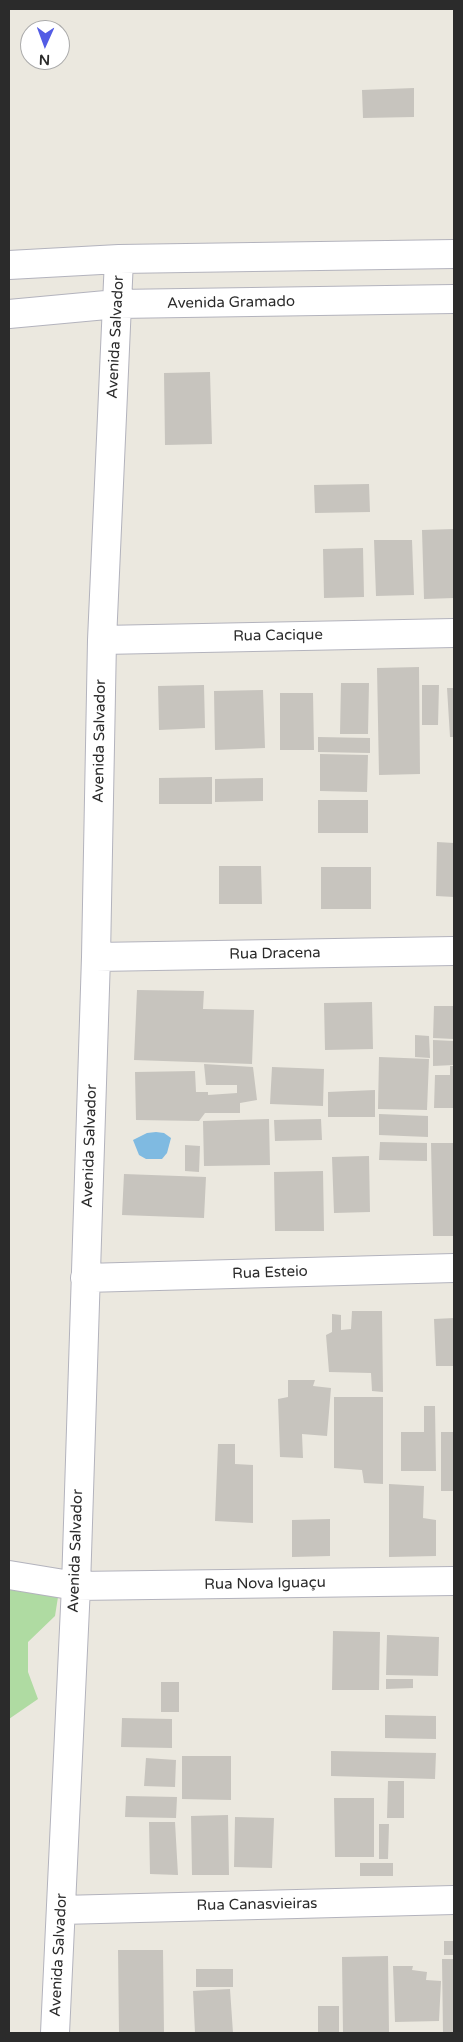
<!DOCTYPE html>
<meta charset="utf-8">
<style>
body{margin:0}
#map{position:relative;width:463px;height:2042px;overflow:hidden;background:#ebe8df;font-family:"Varela Round",sans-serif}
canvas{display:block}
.frame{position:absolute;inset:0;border:10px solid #2b2b2b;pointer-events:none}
.north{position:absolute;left:20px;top:20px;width:50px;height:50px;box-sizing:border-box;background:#fff;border:1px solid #aaa;border-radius:50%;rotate:182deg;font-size:14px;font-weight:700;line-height:20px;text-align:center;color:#2b2b2b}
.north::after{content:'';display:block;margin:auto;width:18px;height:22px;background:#535ce5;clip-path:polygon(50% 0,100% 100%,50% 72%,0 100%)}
</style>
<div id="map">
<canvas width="463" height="2042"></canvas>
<div class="frame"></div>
<div class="north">N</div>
</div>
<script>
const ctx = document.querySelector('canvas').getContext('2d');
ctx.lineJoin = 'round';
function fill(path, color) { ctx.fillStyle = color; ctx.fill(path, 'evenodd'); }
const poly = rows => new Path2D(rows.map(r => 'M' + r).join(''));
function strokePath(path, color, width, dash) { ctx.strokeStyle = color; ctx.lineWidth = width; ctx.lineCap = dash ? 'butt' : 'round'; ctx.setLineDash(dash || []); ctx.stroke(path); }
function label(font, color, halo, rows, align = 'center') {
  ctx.font = font + ' "Varela Round",sans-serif'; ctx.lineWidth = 4; ctx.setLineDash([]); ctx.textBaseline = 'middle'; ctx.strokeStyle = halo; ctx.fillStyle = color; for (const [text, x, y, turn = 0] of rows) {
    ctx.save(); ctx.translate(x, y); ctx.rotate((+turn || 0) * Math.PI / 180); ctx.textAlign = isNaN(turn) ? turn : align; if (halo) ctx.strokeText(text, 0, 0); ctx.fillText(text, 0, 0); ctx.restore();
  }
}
const green = poly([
 [9,1587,58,1597,55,1616,28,1642,28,1672,38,1699,9,1719]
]);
const water = poly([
 [156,1132,164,1133,171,1138,167,1153,162,1159,146,1159,139,1155,133,1140,147,1133]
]);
const building = poly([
 [414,88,414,117,363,118,362,90],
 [210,372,212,444,165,445,164,373],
 [369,484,370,512,315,513,314,485],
 [454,529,454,598,424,599,422,530],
 [374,540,412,540,414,595,376,596],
 [363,548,364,597,324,598,323,549],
 [419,667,420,774,379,775,377,668],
 [341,683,369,683,368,734,340,734],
 [204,685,205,728,159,730,158,686],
 [422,685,439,685,438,725,422,725],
 [447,688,454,688,454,737,450,737],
 [263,690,265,748,215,750,214,691],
 [280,693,313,693,314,750,280,750],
 [318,737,370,738,370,753,318,752],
 [320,754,368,755,367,792,320,791],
 [212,777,212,804,159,804,159,778],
 [263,778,263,801,215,802,215,779],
 [318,800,368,800,368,833,318,833],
 [437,842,454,843,454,897,436,896],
 [219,866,261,866,262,904,219,904],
 [321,867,371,867,371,909,321,909],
 [137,990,204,991,203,1009,254,1010,252,1064,134,1060],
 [372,1002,373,1049,325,1050,324,1003],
 [434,1006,454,1006,454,1039,433,1038],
 [415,1035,429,1036,430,1058,415,1057],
 [433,1040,454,1041,454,1065,433,1066],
 [379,1057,429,1059,427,1110,378,1109],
 [204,1064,253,1067,257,1100,240,1103,240,1113,205,1113,199,1121,136,1120,135,1072,195,1071,196,1092,208,1092,208,1095,237,1093,237,1085,206,1085],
 [450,1066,454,1066,454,1108,434,1108,435,1075,450,1075],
 [272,1067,324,1069,323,1106,270,1104],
 [375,1090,375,1117,328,1117,328,1092],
 [379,1114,428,1116,428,1137,379,1135],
 [269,1119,270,1165,204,1166,203,1121],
 [321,1119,322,1140,275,1141,274,1120],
 [380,1142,427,1143,427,1161,379,1160],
 [431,1143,454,1143,454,1236,433,1236],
 [185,1145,200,1146,199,1172,185,1171],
 [369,1156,370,1212,334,1213,332,1157],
 [323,1171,324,1231,275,1231,274,1172],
 [124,1174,206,1177,204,1218,122,1215],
 [352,1311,382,1311,383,1392,372,1391,371,1373,329,1372,326,1335,332,1332,332,1314,341,1315,341,1330,351,1329],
 [454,1318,454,1366,436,1366,434,1319],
 [288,1380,315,1380,313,1386,331,1388,327,1436,302,1434,303,1458,280,1457,278,1399,288,1397],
 [334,1397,383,1397,383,1484,364,1483,362,1470,334,1468],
 [424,1406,435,1406,436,1471,401,1471,401,1432,424,1432],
 [441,1432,454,1432,454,1491,441,1491],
 [218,1444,235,1444,235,1464,253,1465,253,1523,215,1521],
 [389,1484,424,1486,423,1518,436,1520,436,1556,389,1557],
 [330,1519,330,1556,292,1557,292,1520],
 [333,1631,380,1632,379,1690,332,1690],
 [387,1635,439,1637,438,1676,386,1675],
 [386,1679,413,1679,413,1688,386,1689],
 [161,1682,179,1682,179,1712,161,1712],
 [385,1715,436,1716,436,1739,385,1738],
 [122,1718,172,1719,172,1748,121,1747],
 [331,1751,436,1753,435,1779,331,1776],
 [182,1756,231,1756,231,1800,182,1799],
 [146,1758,176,1760,175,1787,144,1786],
 [388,1781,404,1781,404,1818,387,1818],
 [126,1796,177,1797,176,1818,125,1817],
 [334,1798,374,1798,374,1857,335,1857],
 [228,1815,229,1875,192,1875,191,1816],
 [235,1817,274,1818,272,1868,234,1867],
 [149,1822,175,1822,178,1875,150,1874],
 [379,1824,389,1824,388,1859,379,1859],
 [360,1863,393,1863,393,1876,360,1876],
 [444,1941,454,1941,454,1955,444,1955],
 [118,1950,163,1950,164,2033,119,2033],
 [388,1956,389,2033,343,2033,342,1957],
 [442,1959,454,1959,454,2033,443,2033],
 [393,1966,413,1966,412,1970,427,1972,426,1980,441,1981,439,2021,395,2022],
 [196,1969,233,1969,233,1987,196,1987],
 [230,1989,233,2033,195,2033,193,1991],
 [318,2006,339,2006,339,2033,318,2033]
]);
const minor = poly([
 [9,265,119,259,454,254],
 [9,314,117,304,454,299],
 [102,640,454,633],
 [96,957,454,951],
 [85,1278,454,1268],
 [9,1575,76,1586,454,1581],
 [61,1910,454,1900],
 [55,2033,76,1586,96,957,102,640,119,259]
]);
const streetNames = [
 ["Avenida Gramado",231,303,-1],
 ["Avenida Salvador",116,337,-87],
 ["Rua Cacique",278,636,-1],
 ["Avenida Salvador",100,741,-89],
 ["Rua Dracena",275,954,-1],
 ["Avenida Salvador",90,1146,-88],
 ["Rua Esteio",270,1273,-2],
 ["Avenida Salvador",76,1551,-88],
 ["Rua Nova Iguaçu",265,1584,-1],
 ["Rua Canasvieiras",257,1905,-1],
 ["Avenida Salvador",59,1955,-87]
];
fill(green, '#afdba2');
fill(water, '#7fbae1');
fill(building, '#c7c4be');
strokePath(minor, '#b3b3bd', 30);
strokePath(minor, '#fff', 28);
label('15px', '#2b2b2b', '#fff', streetNames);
</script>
